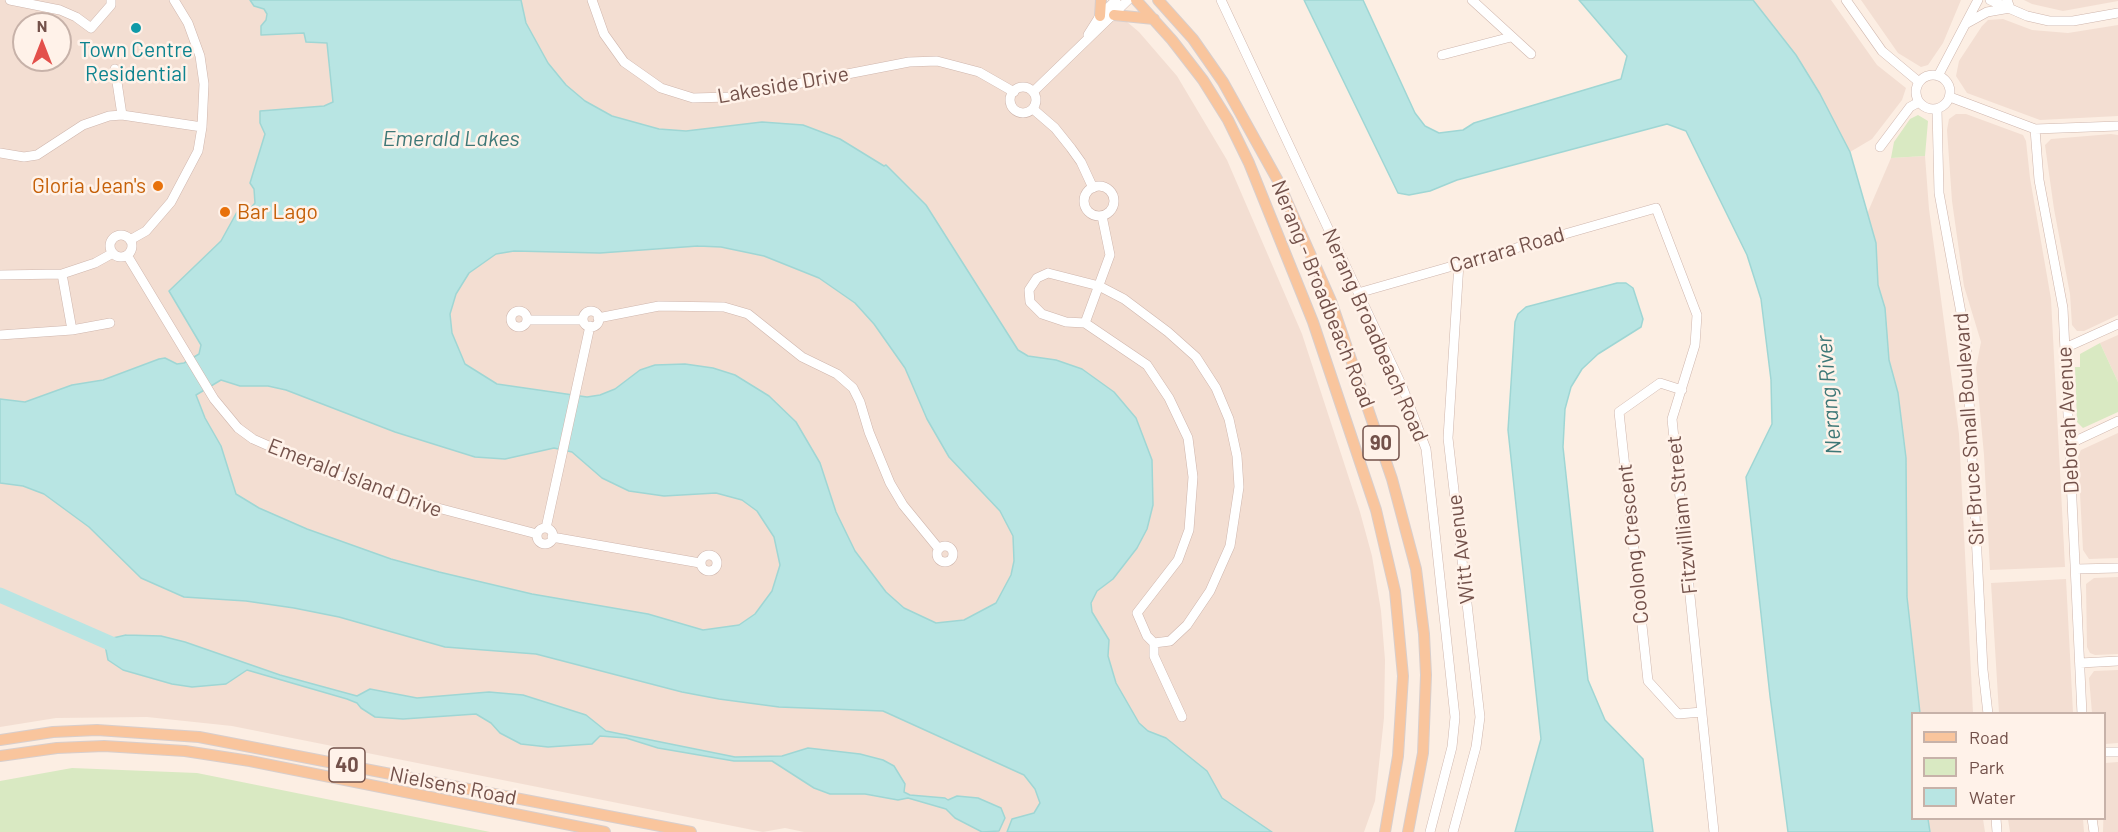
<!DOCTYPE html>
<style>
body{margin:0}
#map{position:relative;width:2118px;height:832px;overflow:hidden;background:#fceee3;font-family:Barlow,sans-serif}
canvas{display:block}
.legend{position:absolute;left:1911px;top:712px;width:195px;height:108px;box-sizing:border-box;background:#fff2e9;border:2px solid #c7b2a9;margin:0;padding:8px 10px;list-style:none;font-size:18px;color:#73514a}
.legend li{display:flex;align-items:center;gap:12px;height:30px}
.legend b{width:30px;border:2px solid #c7b2a9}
.north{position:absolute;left:12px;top:12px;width:60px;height:60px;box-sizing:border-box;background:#fff2e9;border:2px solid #c7b2a9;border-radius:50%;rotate:0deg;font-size:16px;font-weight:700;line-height:24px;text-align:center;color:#73514a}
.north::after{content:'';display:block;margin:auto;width:21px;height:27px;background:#e3504b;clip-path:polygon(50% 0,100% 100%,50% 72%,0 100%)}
</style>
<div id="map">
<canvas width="2118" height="832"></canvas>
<ul class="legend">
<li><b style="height:8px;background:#f9c59d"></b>Road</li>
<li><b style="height:16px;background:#d9e9c2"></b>Park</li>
<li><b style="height:16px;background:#b8e5e3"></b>Water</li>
</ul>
<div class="north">N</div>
</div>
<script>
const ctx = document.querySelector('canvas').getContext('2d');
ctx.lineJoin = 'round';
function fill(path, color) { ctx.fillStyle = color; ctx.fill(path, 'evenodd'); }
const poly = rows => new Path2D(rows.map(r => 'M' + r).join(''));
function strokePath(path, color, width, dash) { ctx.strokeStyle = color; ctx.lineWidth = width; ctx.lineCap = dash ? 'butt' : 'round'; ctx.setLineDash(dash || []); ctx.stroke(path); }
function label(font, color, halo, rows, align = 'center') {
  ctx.font = font + ' Barlow,sans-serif'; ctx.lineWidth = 5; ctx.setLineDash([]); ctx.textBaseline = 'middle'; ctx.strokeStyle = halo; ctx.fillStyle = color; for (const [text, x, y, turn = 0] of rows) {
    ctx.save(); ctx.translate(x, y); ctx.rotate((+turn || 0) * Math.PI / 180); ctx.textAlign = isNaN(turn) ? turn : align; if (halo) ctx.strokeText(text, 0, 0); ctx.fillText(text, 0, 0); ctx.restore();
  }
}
const residential = poly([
 [0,0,1101,0,1139,32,1177,76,1227,160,1302,334,1360,512,1372,556,1381,611,1385,660,1384,718,1375,801,1364,832,804,832,785,828,763,832,232,726,147,717,56,718,0,727],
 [24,24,60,24,60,60,24,60],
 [1753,0,1831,0,1877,65,1906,88,1902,100,1872,139,1850,152,1820,94,1796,55],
 [1861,0,1961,0,1943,43,1928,65,1921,67,1898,53],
 [2024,0,2118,0,2118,1,2063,11,2032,4],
 [2003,19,2032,30,2068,33,2118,25,2118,116,2040,120,1967,93,1956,76,1959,61,1982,26,1988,20],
 [1956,114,1966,114,2023,135,2026,141,2030,178,2051,299,2065,567,1990,570,1984,455,1976,368,1981,342,1964,286,1952,201,1947,130,1949,119],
 [2111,134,2118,135,2118,315,2084,331,2077,331,2072,325,2070,294,2054,209,2045,145,2051,139],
 [1925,156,1929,209,1959,434,1973,713,1920,713,1907,597,1906,458,1898,393,1889,360,1885,308,1878,285,1876,243,1867,214,1891,158],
 [2118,335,2118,382,2100,343],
 [2118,433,2118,558,2089,559,2083,550,2078,456,2081,450],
 [2118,577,2118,654,2095,655,2090,653,2087,647,2086,584,2094,578],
 [2066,579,2073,713,1999,713,1991,583],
 [2118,670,2118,743,2105,744,2104,714,2092,713,2089,678,2094,671],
 [2118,762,2118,832,2103,832,2105,763],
 [1928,819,1983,819,1985,832,1930,832],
 [2008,819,2083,819,2084,832,2010,832]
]);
const green = poly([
 [1918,115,1928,121,1925,156,1891,158,1894,142,1910,119],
 [2100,343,2118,382,2118,412,2083,428,2077,422,2075,367,2080,367,2080,354],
 [72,768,197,773,490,832,0,832,0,781]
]);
const water = poly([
 [250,0,521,0,526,23,548,63,566,85,585,101,612,116,659,129,686,131,762,122,803,125,840,139,884,166,886,165,926,205,1018,350,1028,356,1056,360,1082,369,1114,392,1136,418,1152,460,1153,505,1147,529,1137,548,1113,579,1097,591,1091,603,1092,612,1109,640,1108,656,1116,683,1139,723,1148,731,1166,738,1207,771,1222,798,1272,832,1007,832,1012,819,1034,813,1040,803,1035,789,1024,775,883,711,779,707,719,699,682,692,536,654,445,647,339,617,294,608,246,601,184,597,141,578,89,527,44,494,23,486,0,483,0,399,25,402,72,385,103,380,159,359,165,358,177,364,184,363,199,354,201,345,169,291,221,241,237,212,249,210,255,203,254,189,250,183,265,134,260,123,260,111,324,106,333,102,327,43,306,42,304,33,261,35,261,26,266,20,267,14,264,9,254,6,250,0],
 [698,246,721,247,764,256,819,278,855,303,874,324,905,368,927,419,949,457,1000,511,1013,536,1014,561,1011,575,996,603,964,620,936,623,904,608,886,592,855,551,836,512,820,463,796,422,769,396,735,375,713,368,685,364,655,365,640,370,615,389,600,395,587,397,497,384,465,364,452,333,450,314,456,294,469,273,496,254,514,251,600,253,698,246],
 [221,380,240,386,268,386,286,390,395,432,475,457,505,459,554,448,572,452,602,478,629,491,664,496,716,493,742,500,757,511,774,537,780,565,772,591,755,614,739,625,703,630,648,614,532,594,439,572,391,559,307,529,259,508,236,494,221,446,205,418,196,395,221,380],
 [1304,0,1363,0,1415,113,1425,126,1439,133,1463,130,1474,123,1621,79,1627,56,1579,0,1753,0,1796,55,1820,94,1850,152,1876,243,1878,285,1885,308,1889,360,1898,393,1906,458,1907,597,1920,713,1912,714,1912,818,1928,819,1930,832,1788,832,1770,696,1746,477,1772,424,1771,380,1761,299,1747,255,1686,131,1667,124,1457,180,1430,191,1409,195,1398,193,1304,0],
 [1617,283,1626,283,1633,288,1643,319,1641,327,1598,354,1582,369,1571,387,1565,409,1563,447,1588,680,1605,720,1643,759,1653,832,1515,832,1541,739,1508,430,1515,322,1518,314,1526,307,1617,283],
 [126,635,161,636,185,642,280,675,357,696,370,689,417,698,489,692,523,695,586,715,606,731,735,757,782,756,808,748,860,754,883,760,894,766,905,784,904,792,910,795,945,798,948,800,957,796,978,798,1001,808,1005,818,999,831,982,832,955,818,946,809,908,798,898,800,865,794,830,794,814,788,772,761,734,761,658,748,626,738,600,736,592,744,548,747,521,744,500,733,491,723,476,714,403,719,375,717,361,708,357,703,347,699,247,670,226,684,192,687,172,684,123,670,108,660,104,640,126,635]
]);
const river = poly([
 [0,595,121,648]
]);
const minor = poly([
 [10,0,60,10,76,17,91,28,111,5,111,0],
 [592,0,604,34,624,62,661,88,693,98,729,97,909,62,937,61,979,72,1014,92],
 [1221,0,1402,386,1426,449,1455,717,1452,747,1430,832],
 [1472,0,1531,54],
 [1846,0,1882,51,1919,82],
 [1990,0,2027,16,2049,21,2073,21,2118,13],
 [1967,23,1987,12,2010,8,2007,0],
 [1088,35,1100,16,1116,0],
 [1442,55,1511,37],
 [115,69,122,115],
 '1916 92a17 17 0 1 1 34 0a17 17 0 1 1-34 0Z',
 [1938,76,1978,0],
 '1010 100a13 13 0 1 1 26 0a13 13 0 1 1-26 0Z',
 [1033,92,1128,0],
 [1950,97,2035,129,2118,126],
 [1033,109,1055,128,1071,148,1081,162,1093,188],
 [1937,109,1939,193,1966,340,1983,670,1988,714],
 [2035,129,2039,180,2063,308,2082,714],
 [1880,147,1910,107,1919,102],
 [0,153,24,157,37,155,83,125,109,116,122,115,202,127],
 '1084 201a15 15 0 1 1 30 0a15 15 0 1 1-30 0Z',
 '110 246a11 11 0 1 1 22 0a11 11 0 1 1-22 0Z',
 [130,240,146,231,171,202,198,151,202,127,204,84,200,56,188,23,174,0],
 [127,255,214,399,238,428,253,439,321,469,415,502,537,534],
 [1048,273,1099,286,1124,299,1168,332,1196,357,1216,388,1229,419,1237,456,1239,487,1230,546,1210,591,1187,625,1170,641,1154,643,1147,636,1137,613,1178,560,1189,530,1193,477,1188,438,1169,398,1147,365,1085,323,1066,322,1042,314,1030,302,1029,290,1037,278,1048,273],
 [62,274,72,330],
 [0,275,62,274,95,263,113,253],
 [1358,293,1656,208,1697,315,1695,345,1672,419,1714,832],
 '511 319a8 8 0 1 1 16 0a8 8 0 1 1-16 0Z',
 '583 319a8 8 0 1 1 16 0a8 8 0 1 1-16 0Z',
 [598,318,659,306,724,307,748,314,802,357,837,374,853,388,860,402,869,432,890,483,903,505,939,549],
 [527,320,583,320],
 [1085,323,1110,255,1102,216],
 [0,335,72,330,110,323],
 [2065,348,2118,324],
 [1682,390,1660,383,1619,412,1648,681,1678,714,1702,712],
 [2069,444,2118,421],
 [546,528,590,326],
 '537 536a8 8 0 1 1 16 0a8 8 0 1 1-16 0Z',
 [552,537,700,563],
 '937 554a8 8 0 1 1 16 0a8 8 0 1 1-16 0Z',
 '701 563a8 8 0 1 1 16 0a8 8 0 1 1-16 0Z',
 [2076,569,2118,568],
 [1154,643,1154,656,1182,717],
 [2080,663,2118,661],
 [2104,752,2118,752],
 [1996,818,1997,832],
 [2092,818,2094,832],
 [1453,832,1476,747,1480,717,1448,438,1459,263]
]);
const major = poly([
 [1136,0,1172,40,1203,80,1228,120,1249,163,1313,322,1376,510,1395,591,1403,676,1398,756,1385,832],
 [1158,0,1193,39,1223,82,1277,179,1331,301,1392,479,1416,569,1424,634,1426,675,1423,753,1408,832],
 [1114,15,1154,19],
 [1100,16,1101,0],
 [0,740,53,732,97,730,199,737,691,832],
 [0,756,57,748,104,746,185,751,250,761,605,832]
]);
const markers = [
 [136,28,6,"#0f9aa8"],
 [158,186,6,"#e8710a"],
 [225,212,6,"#e8710a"]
];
const shields = [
 [1381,443,36],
 [347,765,36]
];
const shieldNames = [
 ["90",1381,443],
 ["40",347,765]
];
const cultureNames = [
 ["Town Centre",136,50],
 ["Residential",136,74]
];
const streetNames = [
 ["Lakeside Drive",783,85,-10],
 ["Carrara Road",1507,250,-16],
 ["Nerang - Broadbeach Road",1323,294,68],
 ["Nerang Broadbeach Road",1375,335,66],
 ["Deborah Avenue",2068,420,-93],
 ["Sir Bruce Small Boulevard",1969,429,-94],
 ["Emerald Island Drive",355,478,21],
 ["Fitzwilliam Street",1682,515,-96],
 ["Coolong Crescent",1633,544,-96],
 ["Witt Avenue",1461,549,-97],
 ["Nielsens Road",453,786,11]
];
const foodNames = [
 ["Gloria Jean's",146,186],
 ["Bar Lago",237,212,"left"]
];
const waterNames = [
 ["Emerald Lakes",451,139],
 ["Nerang River",1829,395,-95]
];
fill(residential, '#f3ded2');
fill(green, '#d9e9c2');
fill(water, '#b8e5e3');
strokePath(water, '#9fd6d4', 1.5);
strokePath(river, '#b8e5e3', 15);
strokePath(minor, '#cfb6ad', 10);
strokePath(major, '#d8cecc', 12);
strokePath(minor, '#fff', 9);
strokePath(major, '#f9c59d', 10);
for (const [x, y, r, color] of markers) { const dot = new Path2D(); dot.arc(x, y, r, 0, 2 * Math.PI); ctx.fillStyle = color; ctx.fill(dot); strokePath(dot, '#fff2e9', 2); }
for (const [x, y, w] of shields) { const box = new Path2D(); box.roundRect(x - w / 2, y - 17, w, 34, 4.5); ctx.fillStyle = '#fff2e9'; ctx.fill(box); strokePath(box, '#73514a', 1.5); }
label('bold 20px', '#73514a', null, shieldNames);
label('21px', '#0d838f', '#fff2e9', cultureNames);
label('21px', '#73514a', '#fff2e9', streetNames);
label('21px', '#c56008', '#fff2e9', foodNames, 'right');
label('italic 22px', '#3e7877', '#fff2e9', waterNames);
</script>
